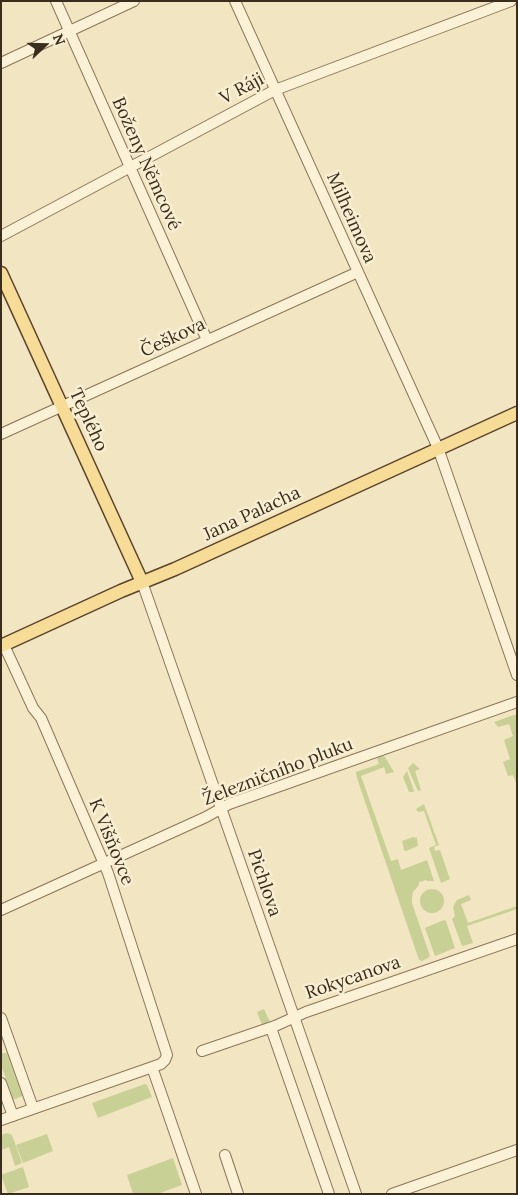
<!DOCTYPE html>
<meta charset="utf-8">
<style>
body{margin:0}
#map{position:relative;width:518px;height:1195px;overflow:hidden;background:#f1e5c2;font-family:Lora,serif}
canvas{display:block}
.frame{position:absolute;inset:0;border:2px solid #3b2d1d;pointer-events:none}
.north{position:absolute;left:20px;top:20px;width:50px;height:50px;-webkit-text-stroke:4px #f8eed2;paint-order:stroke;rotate:69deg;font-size:14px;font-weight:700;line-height:20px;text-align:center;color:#3b2d1d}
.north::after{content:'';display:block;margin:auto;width:18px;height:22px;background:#3b2d1d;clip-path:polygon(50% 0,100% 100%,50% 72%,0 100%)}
</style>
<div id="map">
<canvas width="518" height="1195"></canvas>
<div class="frame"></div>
<div class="north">N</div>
</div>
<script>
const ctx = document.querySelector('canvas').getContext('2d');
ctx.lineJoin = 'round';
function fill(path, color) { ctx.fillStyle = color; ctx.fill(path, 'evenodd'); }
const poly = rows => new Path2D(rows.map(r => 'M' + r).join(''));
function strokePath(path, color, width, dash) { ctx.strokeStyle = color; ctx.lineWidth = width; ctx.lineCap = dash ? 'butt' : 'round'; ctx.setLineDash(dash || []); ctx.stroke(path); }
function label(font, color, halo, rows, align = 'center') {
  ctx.font = font + ' Lora,serif'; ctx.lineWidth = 5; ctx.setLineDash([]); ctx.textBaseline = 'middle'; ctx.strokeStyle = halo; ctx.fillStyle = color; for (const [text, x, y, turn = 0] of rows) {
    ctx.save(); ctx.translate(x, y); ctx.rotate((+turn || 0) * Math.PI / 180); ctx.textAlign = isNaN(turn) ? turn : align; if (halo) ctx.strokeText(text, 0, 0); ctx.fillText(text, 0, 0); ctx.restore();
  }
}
const green = poly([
 [514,715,517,715,517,785,513,775,508,776,503,762,510,759,504,740,513,736,509,724,498,727,494,722],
 [382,755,385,757,394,772,386,774,384,767,361,776,391,861,398,859,401,870,427,860,434,881,427,881,426,880,419,882,419,885,413,892,412,898,412,903,430,956,428,958,422,961,419,960,357,778,356,772,379,764,377,758],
 [413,763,420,769,415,771,421,790,418,791,408,768],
 [407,771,414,791,413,792,409,792,403,777],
 [424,804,439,845,434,847,435,851,440,850,450,879,441,883,429,848,436,845,424,811,418,812,416,809],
 [413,837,417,838,418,846,406,851,404,850,402,841],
 '420 901a12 12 0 1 1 24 0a12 12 0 1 1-24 0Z',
 [469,895,471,900,461,904,468,923,517,906,517,909,467,926,473,943,462,946,452,919,455,916,453,907,457,900],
 [444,920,446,921,455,948,435,956,425,928],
 [264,1009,270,1022,262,1025,257,1012],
 [1,1053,7,1053,12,1057,10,1061,20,1090,24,1092,25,1095,10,1101,9,1097,11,1093,1,1065],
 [145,1084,147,1085,152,1097,98,1118,92,1103],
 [7,1133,12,1135,22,1163,15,1166,9,1147,1,1150,1,1135],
 [47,1134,53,1151,23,1163,16,1145],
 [173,1158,182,1185,157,1194,133,1194,127,1175],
 [23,1167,29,1187,8,1194,1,1175]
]);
const minor = poly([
 [56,1,207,340],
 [235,1,438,448,517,675],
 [1,63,134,1],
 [1,236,275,90,511,1],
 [1,434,358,272],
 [142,582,356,1194],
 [1,910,206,817,229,804,517,702],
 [1,1018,33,1108],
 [271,1028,329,1194],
 [202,1051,275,1026,306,1012,517,939],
 [152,1067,196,1194],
 [1,1083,13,1116],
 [1,1120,161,1064,165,1060,167,1055,108,873,41,718,33,708,4,645],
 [225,1155,238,1194],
 [392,1194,517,1150]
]);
const major = poly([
 [1,273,142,582],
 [1,646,121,591,175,569,517,413]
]);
const streetNames = [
 ["V Ráji",242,89,-28],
 ["Boženy Němcové",146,164,66],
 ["Milheimova",351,218,66],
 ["Češkova",173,338,-25],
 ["Teplého",88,420,65],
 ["Jana Palacha",252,514,-25],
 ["Železničního pluku",278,772,-21],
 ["K Višňovce",111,842,68],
 ["Pichlova",264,883,71],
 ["Rokycanova",353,978,-19]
];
fill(green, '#c8d095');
strokePath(minor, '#8d7558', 12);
strokePath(major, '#5a432c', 15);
strokePath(minor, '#fbf1d6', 10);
strokePath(major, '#f7dc97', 12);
label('18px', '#3b2d1d', '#f8eed2', streetNames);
</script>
